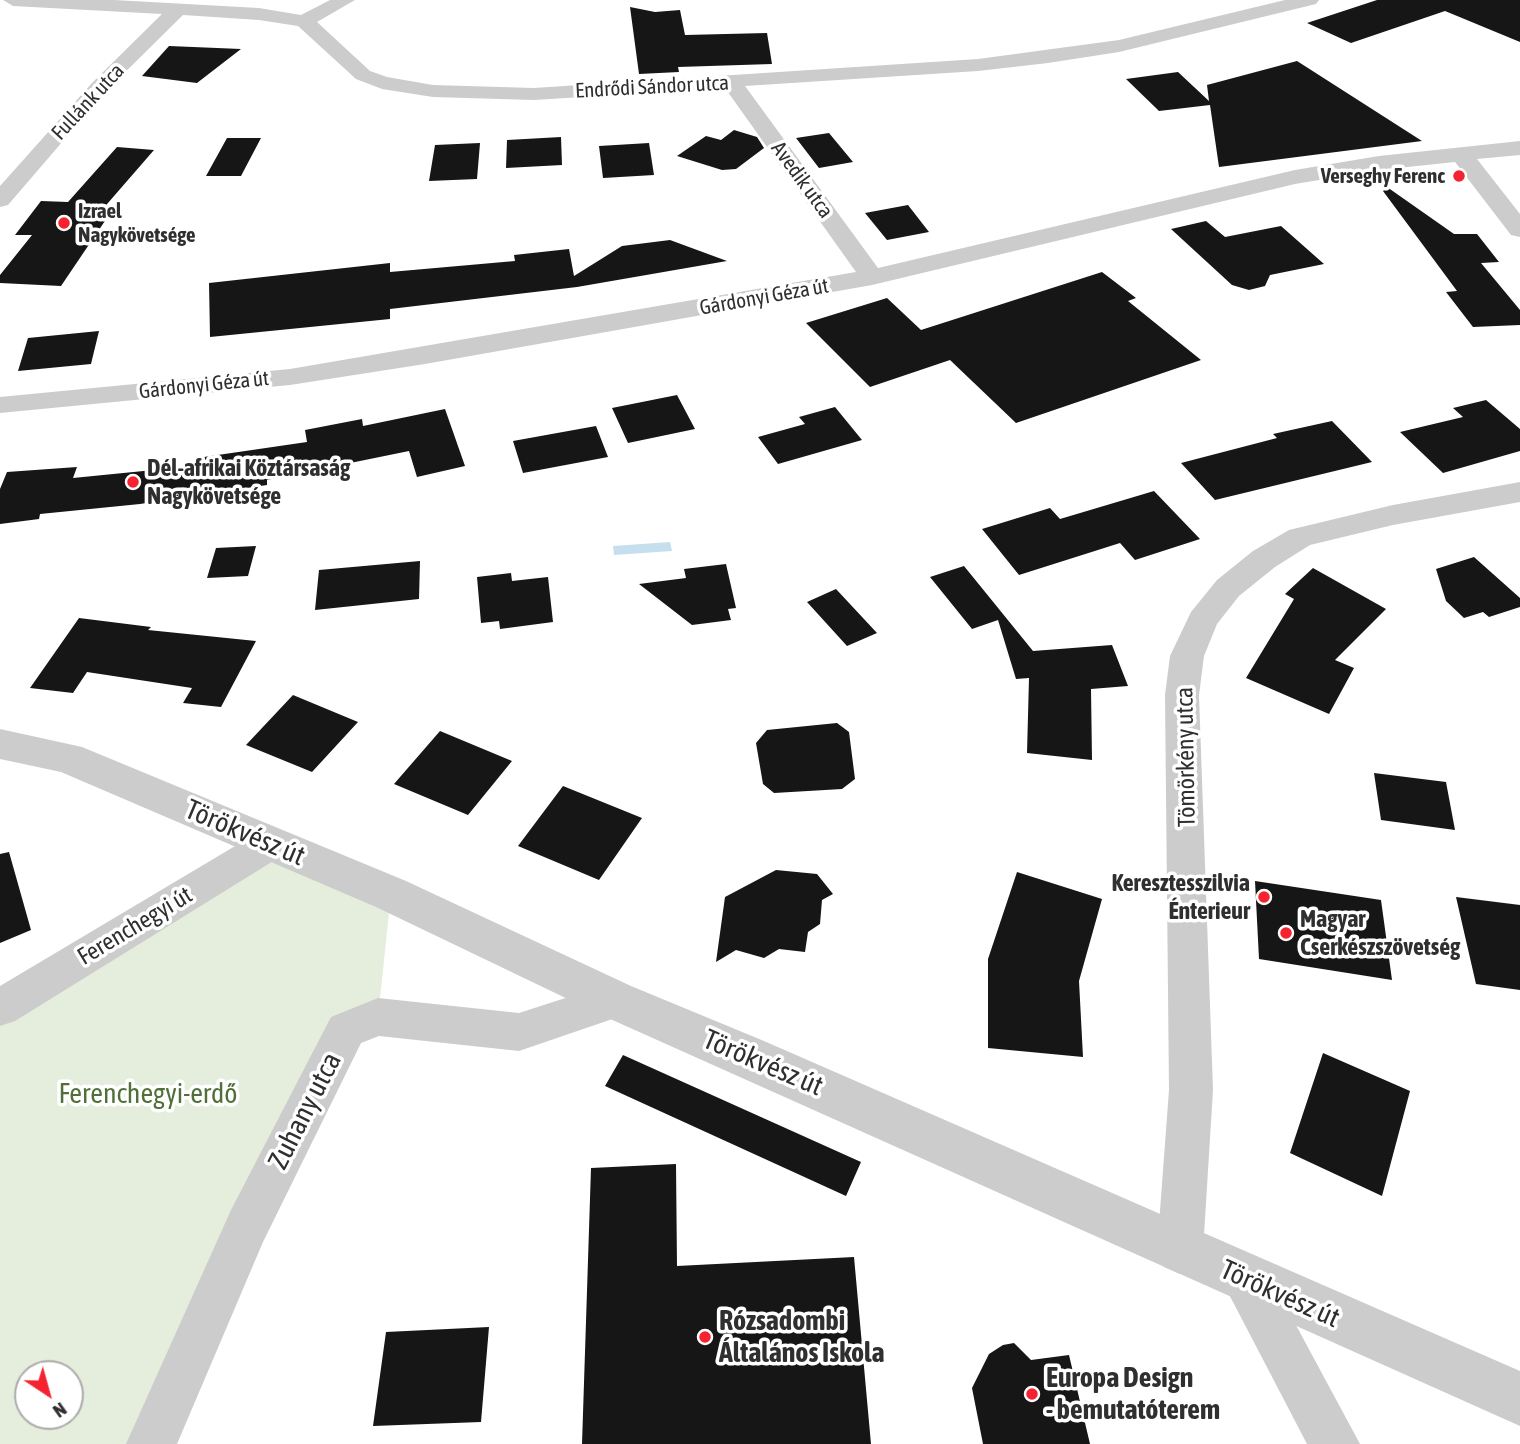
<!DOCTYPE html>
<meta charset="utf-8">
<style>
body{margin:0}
#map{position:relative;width:1520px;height:1444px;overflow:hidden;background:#fff;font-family:"Asap Condensed",sans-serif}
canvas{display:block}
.north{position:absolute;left:14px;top:1360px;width:70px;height:70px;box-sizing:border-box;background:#fff;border:2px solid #acacac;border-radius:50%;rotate:144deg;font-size:19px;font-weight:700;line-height:28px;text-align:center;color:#2f2f2f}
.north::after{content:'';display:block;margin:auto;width:24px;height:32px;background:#f5222f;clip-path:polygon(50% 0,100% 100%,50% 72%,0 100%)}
</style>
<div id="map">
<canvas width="1520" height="1444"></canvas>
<div class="north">N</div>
</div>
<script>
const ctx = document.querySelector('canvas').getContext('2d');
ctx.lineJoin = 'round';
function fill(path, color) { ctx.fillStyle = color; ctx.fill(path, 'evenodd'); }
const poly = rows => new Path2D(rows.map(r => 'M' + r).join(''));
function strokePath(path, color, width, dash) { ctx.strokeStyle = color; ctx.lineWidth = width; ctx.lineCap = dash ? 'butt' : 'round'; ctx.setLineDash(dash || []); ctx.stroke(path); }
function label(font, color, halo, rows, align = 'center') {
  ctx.font = font + ' "Asap Condensed",sans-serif'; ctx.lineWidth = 7; ctx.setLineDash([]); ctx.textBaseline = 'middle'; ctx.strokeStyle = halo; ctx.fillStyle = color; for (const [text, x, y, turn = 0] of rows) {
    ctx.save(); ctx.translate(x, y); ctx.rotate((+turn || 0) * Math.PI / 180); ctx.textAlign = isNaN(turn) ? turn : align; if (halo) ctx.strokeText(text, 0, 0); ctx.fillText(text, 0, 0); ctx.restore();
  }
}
const green = poly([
 [270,844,391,894,378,1017,346,1030,151,1444,0,1444,0,1008],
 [28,1374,70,1374,70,1416,28,1416]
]);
const water = poly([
 [670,542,672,551,614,555,613,546]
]);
const building = poly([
 [1377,0,1520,0,1520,42,1445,11,1351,43,1307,23],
 [630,7,655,12,680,10,685,35,767,33,772,64,678,67,679,72,639,74],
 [169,46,241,49,197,83,142,76],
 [1297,61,1422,141,1219,167,1210,105,1159,111,1126,79,1178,72,1209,101,1207,85],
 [734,130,757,137,764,148,736,169,722,170,677,156,706,136,721,140],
 [829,133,853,162,819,168,796,138],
 [561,137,562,165,506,168,507,140],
 [227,138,261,138,241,176,206,176],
 [480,143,477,179,429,181,435,145],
 [649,143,654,175,603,178,599,146],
 [117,147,154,150,101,211,111,212,61,286,0,283,0,275,32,235,15,235,41,201,68,202],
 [1387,187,1454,234,1477,234,1499,262,1481,263,1520,310,1520,325,1473,327,1446,292,1457,291,1383,191],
 [908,205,929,232,887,240,865,213],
 [1206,221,1225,237,1281,226,1324,264,1270,275,1265,286,1249,290,1232,285,1171,229],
 [670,240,727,261,577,287,390,309,390,319,210,337,209,283,390,263,390,272,515,261,514,255,569,249,574,276,622,246],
 [1102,272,1136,298,1128,301,1201,360,1016,423,950,360,870,387,806,323,887,298,921,330],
 [99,331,91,364,18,371,28,338],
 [677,395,695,429,628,443,612,408],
 [1486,400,1520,429,1520,451,1443,473,1400,432,1463,417,1453,408],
 [835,407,862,440,778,464,758,437,805,424,799,417],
 [445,409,465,466,417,477,409,451,267,480,267,485,140,504,40,514,39,519,0,524,0,489,7,472,77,467,73,478,204,465,204,457,307,442,305,430,362,419,363,426],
 [1332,421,1372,462,1215,500,1181,463,1277,438,1273,434],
 [596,426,608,457,523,473,513,441],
 [1154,491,1200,539,1135,560,1120,543,1019,575,982,529,1050,508,1060,519],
 [256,546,248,576,207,578,216,548],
 [1474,557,1520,598,1520,607,1489,617,1483,612,1464,618,1446,601,1436,569],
 [420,561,419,599,315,610,319,570],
 [726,564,736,608,728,609,731,620,692,625,639,584,686,578,684,569],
 [964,566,1033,651,1112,645,1128,686,1091,689,1092,760,1027,753,1029,678,1016,679,998,620,972,629,930,577],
 [1313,568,1386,609,1335,660,1354,668,1329,714,1246,678,1294,599,1285,594],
 [511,573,512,581,548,577,553,622,500,629,499,621,481,623,477,577],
 [836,589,877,633,847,646,807,602],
 [79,618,151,627,148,630,256,641,221,707,183,703,192,688,87,672,73,693,30,688],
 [293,695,358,722,312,772,246,745],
 [837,723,849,732,855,779,842,789,774,793,763,784,756,743,767,730],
 [440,731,512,761,468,815,394,784],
 [1374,773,1446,782,1455,830,1381,820],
 [563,786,642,818,599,880,518,846],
 [9,852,31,930,0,943,0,854],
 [776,870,817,874,833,894,822,900,820,924,808,932,805,952,779,949,764,958,736,950,716,962,725,897],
 [1017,872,1102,899,1079,981,1083,1057,988,1048,988,959],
 [1255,881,1381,900,1392,980,1259,959],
 [1456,897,1520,905,1520,990,1476,984],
 [1323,1053,1410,1091,1382,1196,1290,1153],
 [623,1055,861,1162,846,1196,605,1086],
 [676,1164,677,1266,854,1257,871,1444,582,1444,591,1168],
 [489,1327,481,1422,373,1426,386,1332],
 [1014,1343,1031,1360,1069,1355,1090,1444,983,1444,972,1388,989,1354,1003,1345]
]);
const minor = poly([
 [3,0,114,0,259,8,301,15,330,0,355,0,317,22,370,71,387,77,433,85,534,88,978,59,1119,40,1285,0,1319,0,1316,4,1119,52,1048,63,978,71,745,86,878,268,1295,170,1379,156,1520,141,1520,155,1477,159,1520,214,1520,237,1511,235,1455,162,1379,170,1295,184,872,285,425,364,290,385,0,413,0,397,290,369,856,272,725,88,534,100,433,97,382,89,356,79,298,26,259,20,183,15,106,91,8,205,0,207,0,186,92,83,162,14,13,6,3,0],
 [1520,482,1520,502,1393,525,1310,545,1275,567,1239,596,1217,624,1204,656,1199,695,1213,1090,1203,1251,1196,1267,1180,1274,1164,1267,1157,1251,1169,1090,1165,695,1170,656,1191,612,1217,580,1253,551,1289,530,1393,505,1520,482],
 [270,829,283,833,289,844,283,855,15,1021,0,1026,0,986,257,833,270,829],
 [615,982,630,987,636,1000,630,1013,519,1051,379,1036,361,1043,263,1242,177,1444,126,1444,231,1210,331,1017,378,998,519,1013,615,982],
 [1245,1255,1262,1262,1360,1444,1307,1444,1221,1279,1228,1262,1245,1255]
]);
const tertiary = poly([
 [0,729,82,747,406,881,631,986,764,1041,1520,1371,1520,1426,599,1014,376,907,61,772,0,759,0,729]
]);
const markers = [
 [1459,176,7,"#f5222f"],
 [64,223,7,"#f5222f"],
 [133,482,7,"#f5222f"],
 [1264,897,7,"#f5222f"],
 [1286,933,7,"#f5222f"],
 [705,1337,7,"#f5222f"],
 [1032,1394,7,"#f5222f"]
];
const farStreetnames = [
 ["Endrődi Sándor utca",652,87,-3],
 ["Fullánk utca",88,102,-47],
 ["Avedik utca",802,180,54],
 ["Gárdonyi Géza út",764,297,-10],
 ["Gárdonyi Géza út",204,385,-6]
];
const farPoinames = [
 ["Verseghy Ferenc",1445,176],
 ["Izrael",78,211,"left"],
 ["Nagykövetsége",78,235,"left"]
];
const poiNames = [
 ["Dél-afrikai Köztársaság",147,468],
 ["Nagykövetsége",147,496],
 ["Keresztesszilvia",1250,883,"right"],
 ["Énterieur",1250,911,"right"],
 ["Magyar",1300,919],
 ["Cserkészszövetség",1300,947]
];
const streetNames = [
 ["Tömörkény utca",1186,757,-91],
 ["Ferenchegyi út",135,926,-31]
];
const nearStreetnames = [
 ["Törökvész út",245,833,23],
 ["Törökvész út",763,1063,23],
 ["Zuhany utca",305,1111,-63],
 ["Törökvész út",1280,1294,24]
];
const nearParknames = [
 ["Ferenchegyi-erdő",148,1094]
];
const nearPoinames = [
 ["Rózsadombi",719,1321],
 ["Általános Iskola",719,1353],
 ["Europa Design",1046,1378],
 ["- bemutatóterem",1046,1410]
];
fill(green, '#e5eedc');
fill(water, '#c6dfef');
fill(building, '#161616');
fill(minor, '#ccc');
fill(tertiary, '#ccc');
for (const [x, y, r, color] of markers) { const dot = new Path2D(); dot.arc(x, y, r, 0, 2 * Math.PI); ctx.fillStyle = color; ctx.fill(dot); strokePath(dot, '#fff', 2.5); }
label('21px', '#2f2f2f', '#fff', farStreetnames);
label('bold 21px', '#2f2f2f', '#fff', farPoinames, 'right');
label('bold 24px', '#2f2f2f', '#fff', poiNames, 'left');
label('24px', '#2f2f2f', '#fff', streetNames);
label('28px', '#2f2f2f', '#fff', nearStreetnames);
label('28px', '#516f38', '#fff', nearParknames);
label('bold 28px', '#2f2f2f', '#fff', nearPoinames, 'left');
</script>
